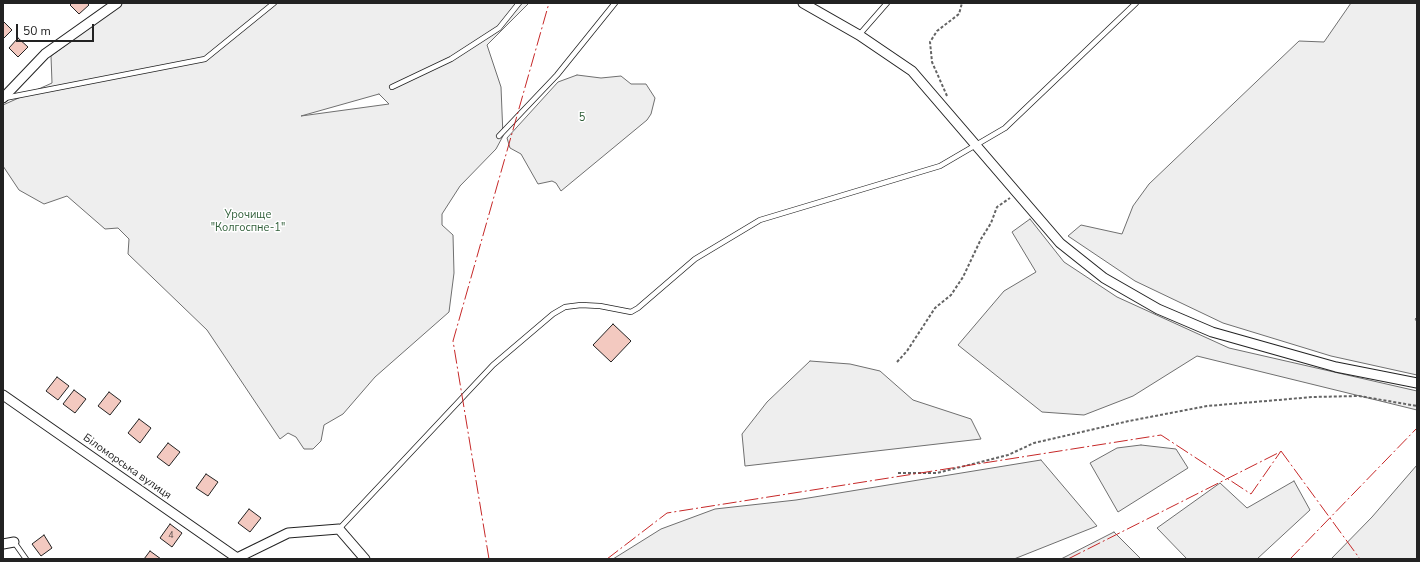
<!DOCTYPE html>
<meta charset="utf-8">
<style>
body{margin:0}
#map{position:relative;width:1420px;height:562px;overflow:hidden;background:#fff;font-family:"Nunito Sans",sans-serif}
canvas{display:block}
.frame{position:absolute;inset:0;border:4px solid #222;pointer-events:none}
.scale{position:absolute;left:16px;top:24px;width:78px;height:18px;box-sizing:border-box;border:2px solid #222;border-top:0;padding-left:5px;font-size:12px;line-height:14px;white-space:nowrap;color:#222;-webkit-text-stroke:3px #fff;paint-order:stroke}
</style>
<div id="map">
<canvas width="1420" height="562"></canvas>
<div class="frame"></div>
<div class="scale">50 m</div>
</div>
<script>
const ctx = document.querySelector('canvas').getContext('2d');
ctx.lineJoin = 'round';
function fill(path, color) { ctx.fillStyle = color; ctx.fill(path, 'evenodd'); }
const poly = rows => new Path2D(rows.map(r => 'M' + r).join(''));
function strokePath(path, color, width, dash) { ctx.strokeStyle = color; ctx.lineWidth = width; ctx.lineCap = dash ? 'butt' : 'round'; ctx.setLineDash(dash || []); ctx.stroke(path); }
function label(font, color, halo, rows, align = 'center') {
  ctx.font = font + ' "Nunito Sans",sans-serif'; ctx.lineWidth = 3; ctx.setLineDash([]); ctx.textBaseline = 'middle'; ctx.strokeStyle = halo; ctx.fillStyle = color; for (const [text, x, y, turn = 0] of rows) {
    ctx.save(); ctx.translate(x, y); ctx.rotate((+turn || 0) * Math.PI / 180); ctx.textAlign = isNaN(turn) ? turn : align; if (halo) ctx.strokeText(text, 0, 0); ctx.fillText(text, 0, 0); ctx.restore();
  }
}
const green = poly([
 [123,3,529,3,487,45,501,87,503,136,496,149,460,186,442,214,442,225,453,235,454,273,449,312,375,377,343,414,324,425,321,441,313,449,304,449,296,437,288,433,280,439,207,330,128,254,129,239,118,228,105,229,67,196,44,204,19,190,3,166,3,105,52,83,51,56,123,3],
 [379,94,389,104,301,116,379,94],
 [1351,3,1417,3,1417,317,1415,319,1417,322,1417,375,1331,356,1223,323,1135,281,1068,236,1081,225,1122,234,1133,206,1149,184,1299,41,1324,42,1351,3],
 [577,75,601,78,621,76,631,84,646,84,655,98,651,114,647,120,561,191,556,183,552,181,538,184,521,154,510,148,507,138,558,82,577,75],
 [1030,219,1064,262,1117,297,1229,348,1417,391,1417,410,1197,356,1133,396,1084,415,1042,412,958,345,1004,291,1036,272,1012,232,1030,219],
 [810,361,850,364,880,371,913,400,971,419,981,439,745,466,742,434,767,402,810,361],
 [1141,445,1176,449,1188,468,1118,512,1090,463,1117,448,1141,445],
 [1041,460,1097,526,1014,559,613,559,661,529,715,509,796,500,1041,460],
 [1417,465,1417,559,1331,559,1372,517,1417,465],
 [1294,481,1310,510,1257,559,1187,559,1157,528,1220,483,1247,508,1294,481],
 [1114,532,1141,559,1061,559,1114,532]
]);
const building = poly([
 [72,3,87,3,89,5,79,14,70,5,72,3],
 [3,21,12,30,3,39,3,21],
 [18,38,28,47,18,57,9,48,18,38],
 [613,324,631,341,611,362,593,345,613,324],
 [57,377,69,386,58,400,46,391,57,377],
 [74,390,86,399,75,413,63,404,74,390],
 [109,392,121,401,110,415,98,406,109,392],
 [139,419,151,428,140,443,128,433,139,419],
 [168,443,180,452,169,466,157,457,168,443],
 [206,474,218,482,208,496,196,488,206,474],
 [249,509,261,518,250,532,238,523,249,509],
 [170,524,182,533,172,547,160,538,170,524],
 [44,535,52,548,41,556,32,544,44,535],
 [150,551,161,559,144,559,150,551]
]);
const path = poly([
 [947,96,932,62,930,42,937,31,959,14,962,3],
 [897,362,907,351,935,308,951,295,963,277,981,239,991,223,997,207,1010,198],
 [898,473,937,473,1008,455,1034,443,1129,421,1207,406,1313,397,1359,396,1417,406]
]);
const lane = poly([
 [859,35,887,3],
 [392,87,451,59,499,28,519,3],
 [5,98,205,59,274,3],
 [499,136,557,75,615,3],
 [339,529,493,365,553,314,565,307,581,305,600,306,631,312,638,308,695,259,760,220,940,166,1005,128,1136,3],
 [14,542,26,559]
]);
const street = poly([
 [803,3,859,35,912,71,1060,243,1104,278,1158,309,1212,332,1336,367,1417,383],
 [3,98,45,54,117,3],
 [3,395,237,558],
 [3,544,14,542],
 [235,559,288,533,339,529,365,559]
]);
const power = poly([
 [1281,451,1360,559],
 [489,559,453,341,549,3],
 [607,559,667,513,1161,435,1251,494,1281,451],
 [1068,559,1280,452],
 [1290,559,1417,428]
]);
const numberNames = [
 ["4",171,536]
];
const parkNames = [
 ["5",582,118],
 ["Урочище",248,215],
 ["\"Колгоспне-1\"",248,228]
];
const streetNames = [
 ["Біломорська вулиця",127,467,35]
];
fill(green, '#eee');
strokePath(green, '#6f6f6f', 1);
fill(building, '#f3c9c0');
strokePath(building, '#222', 1);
strokePath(lane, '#222', 6);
strokePath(street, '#222', 11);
strokePath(path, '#646464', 2, [3, 2]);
strokePath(lane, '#fff', 4.5);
strokePath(street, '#fff', 9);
strokePath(power, '#c62828', 1, [14, 3, 2, 3]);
label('9px', '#564c4a', null, numberNames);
label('11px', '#2f5e38', '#fff', parkNames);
label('11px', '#222', '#fff', streetNames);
</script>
